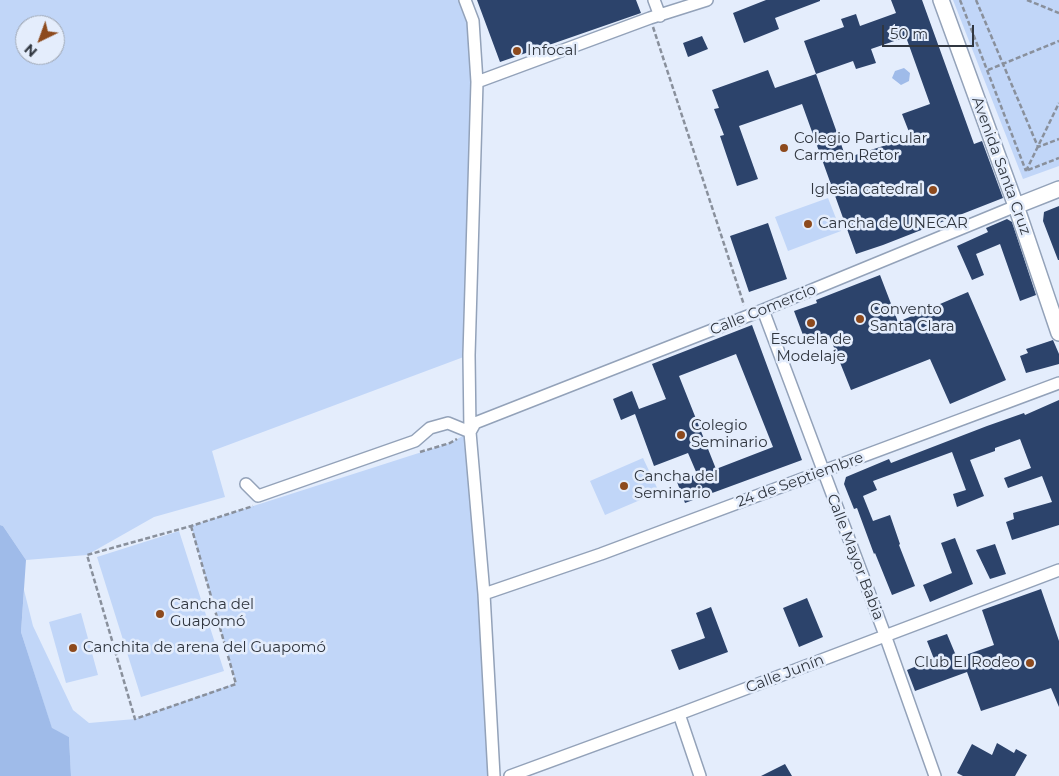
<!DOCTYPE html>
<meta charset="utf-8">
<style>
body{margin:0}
#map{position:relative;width:1059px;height:776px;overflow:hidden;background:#e4edfc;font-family:Montserrat,sans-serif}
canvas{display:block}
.north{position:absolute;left:15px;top:15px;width:50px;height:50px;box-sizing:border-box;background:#e4edfc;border:1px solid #9ca4b0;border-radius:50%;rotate:222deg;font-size:14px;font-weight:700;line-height:20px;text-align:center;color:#30363f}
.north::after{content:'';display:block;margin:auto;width:18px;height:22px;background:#8d4a1d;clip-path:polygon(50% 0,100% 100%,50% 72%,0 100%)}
.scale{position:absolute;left:882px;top:25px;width:92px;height:22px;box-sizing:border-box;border:2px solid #30363f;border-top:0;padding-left:6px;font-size:15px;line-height:18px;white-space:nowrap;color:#30363f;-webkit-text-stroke:4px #e4edfc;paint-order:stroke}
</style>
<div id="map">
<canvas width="1059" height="776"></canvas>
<div class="north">N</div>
<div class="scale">50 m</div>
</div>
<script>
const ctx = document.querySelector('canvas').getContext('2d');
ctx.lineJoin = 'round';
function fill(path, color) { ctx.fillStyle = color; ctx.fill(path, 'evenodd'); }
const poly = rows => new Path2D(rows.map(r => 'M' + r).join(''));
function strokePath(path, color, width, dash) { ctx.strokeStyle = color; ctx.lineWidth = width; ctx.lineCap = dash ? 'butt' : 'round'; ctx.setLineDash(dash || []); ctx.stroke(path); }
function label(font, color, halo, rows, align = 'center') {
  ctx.font = font + ' Montserrat,sans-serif'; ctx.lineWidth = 5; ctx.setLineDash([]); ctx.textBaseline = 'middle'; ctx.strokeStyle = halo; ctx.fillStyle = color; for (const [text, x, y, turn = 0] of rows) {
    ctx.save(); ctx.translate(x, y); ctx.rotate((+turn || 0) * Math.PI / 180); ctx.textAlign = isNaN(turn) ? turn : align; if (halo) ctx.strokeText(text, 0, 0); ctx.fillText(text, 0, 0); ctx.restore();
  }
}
const green = poly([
 [0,0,465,0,473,21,469,355,212,451,225,497,154,517,87,555,26,560,3,526,0,525],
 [25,25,55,25,55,55,25,55],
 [953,0,1059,0,1059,166,1023,179],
 [828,198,841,231,788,251,775,217],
 [470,432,494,776,71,776,69,737,52,729,21,632,24,590,33,626,73,710,89,723,135,719,236,683,191,526,450,443],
 [643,458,659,492,605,515,590,481],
 [179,531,224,671,141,697,97,557],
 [81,613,98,675,66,683,49,622]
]);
const water = poly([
 [904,68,910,73,909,81,901,85,892,78,895,71],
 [0,525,3,526,26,560,21,632,52,728,69,737,71,776,0,776]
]);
const building = poly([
 [477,0,636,0,641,13,500,62],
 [766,0,820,0,820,1,775,18,779,29,744,43,733,13],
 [891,0,922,0,974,144,982,141,1003,198,883,245,856,254,802,104,739,126,758,179,737,186,720,136,724,135,714,109,719,108,712,90,768,70,775,88,816,74,804,41,844,27,841,19,856,14,860,26,896,13],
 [906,37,930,104,902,114,911,137,846,158,816,74,853,61,856,69,876,63,871,49],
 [702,36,708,49,688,57,683,43],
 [1059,206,1059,260,1058,260,1043,221,1044,212],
 [1007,219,1012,222,1036,295,1020,301,1000,244,976,254,984,275,972,280,957,246,988,232,986,228],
 [768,223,787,279,749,292,730,236],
 [880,275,898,322,968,292,1006,380,950,404,930,359,851,390,829,335,806,343,794,311,817,303,816,300],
 [752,325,802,460,685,503,677,482,697,474,688,453,654,466,635,414,621,420,613,399,632,391,639,409,666,399,652,364],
 [736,354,773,447,716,469,679,376],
 [1053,340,1059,354,1059,364,1026,373,1020,356,1028,353,1026,349],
 [1059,400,1059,525,1012,540,1006,522,1014,519,1013,513,1052,502,1042,476,1008,488,1004,478,1031,468,1020,439,995,448,995,451,970,460,984,496,957,507,953,494,966,490,952,452,873,481,877,490,863,496,873,521,890,515,900,544,899,545,915,586,892,595,875,553,874,554,857,508,854,509,844,484,846,477,889,459,891,463,987,426,1024,413,1025,415],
 [955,538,973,584,930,602,923,585,952,573,941,543],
 [995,544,1006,574,990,579,976,550],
 [1041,589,1059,641,1059,707,1051,688,981,711,967,672,915,691,907,670,934,659,927,641,947,634,957,658,994,645,982,610],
 [807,598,823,637,799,647,783,608],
 [711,607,728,652,679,670,671,650,705,638,696,613],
 [997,743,1014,753,1016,749,1027,755,1015,776,963,776,957,773,972,744,992,755],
 [785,764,792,776,761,776]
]);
const path = poly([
 [960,0,1026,171],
 [976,0,1038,147,1059,139],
 [1027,0,1059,13],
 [653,27,744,305],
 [988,70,1059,41],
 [1028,170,1059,158],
 [1026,171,1059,103],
 [420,452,450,443,457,439],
 [191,526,236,684,135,719,87,555,191,526,253,506]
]);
const minor = poly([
 [465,0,473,21,477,82,469,355,470,432,484,594,494,776],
 [654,0,660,16],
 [477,82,650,18,707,0],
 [763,310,885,635,935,776],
 [246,484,258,496,415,441,430,428,448,423,470,432,475,423,763,310,1016,206],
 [484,594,601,554,1059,383],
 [679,714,700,776],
 [510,776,679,714,1059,570]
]);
const major = poly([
 [941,0,1016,206,1059,333],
 [1016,206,1059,189]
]);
const markers = [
 [517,51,5,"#8d4a1d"],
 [784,148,5,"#8d4a1d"],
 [933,190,5,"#8d4a1d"],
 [808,224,5,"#8d4a1d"],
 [860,319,5,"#8d4a1d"],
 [811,323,5,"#8d4a1d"],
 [681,435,5,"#8d4a1d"],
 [624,486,5,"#8d4a1d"],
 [160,614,5,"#8d4a1d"],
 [73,648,5,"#8d4a1d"],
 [1030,663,5,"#8d4a1d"]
];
const poiNames = [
 ["Infocal",527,51],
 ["Colegio Particular",794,139],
 ["Carmen Retor",794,156],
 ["Iglesia catedral",923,190,"right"],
 ["Cancha de UNECAR",818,224],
 ["Convento",870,310],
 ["Santa Clara",870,327],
 ["Escuela de",811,340,"center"],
 ["Modelaje",811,357,"center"],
 ["Colegio",691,426],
 ["Seminario",691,443],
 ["Cancha del",634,477],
 ["Seminario",634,494],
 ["Cancha del",170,605],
 ["Guapomó",170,622],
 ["Canchita de arena del Guapomó",83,648],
 ["Club El Rodeo",1020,663,"right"]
];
const streetNames = [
 ["Avenida Santa Cruz",1001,166,70],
 ["Calle Comercio",763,310,-22],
 ["24 de Septiembre",800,480,-20],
 ["Calle Mayor Babia",855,557,69],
 ["Calle Junín",785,674,-21]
];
fill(green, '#c1d6f8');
fill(water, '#9fbbe9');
fill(building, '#2c436b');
strokePath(minor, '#93a2b9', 14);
strokePath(major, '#93a2b9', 18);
strokePath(path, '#89909c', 2.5, [5, 2.5]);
strokePath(minor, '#fff', 11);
strokePath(major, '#fff', 15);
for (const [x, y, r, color] of markers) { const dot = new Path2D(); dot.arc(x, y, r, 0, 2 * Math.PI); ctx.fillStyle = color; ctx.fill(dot); strokePath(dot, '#e4edfc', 2); }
label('15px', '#30363f', '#e4edfc', poiNames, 'left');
label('15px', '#30363f', '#e4edfc', streetNames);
</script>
